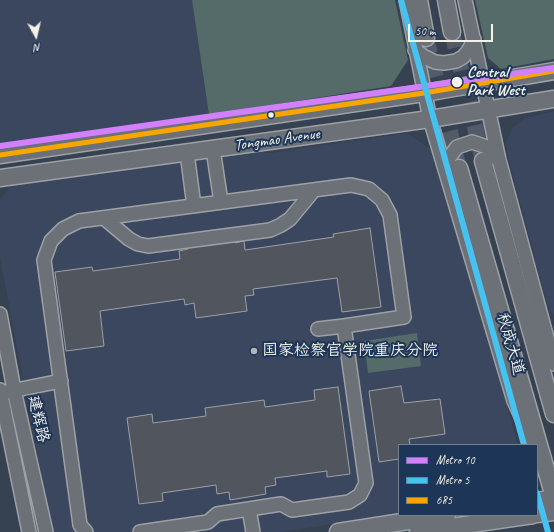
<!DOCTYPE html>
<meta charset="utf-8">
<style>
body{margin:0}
#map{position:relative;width:554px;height:532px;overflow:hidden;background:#364151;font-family:Caveat,sans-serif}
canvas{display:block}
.legend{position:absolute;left:398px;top:444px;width:140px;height:72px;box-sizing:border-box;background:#1d3557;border:1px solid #738091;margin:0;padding:5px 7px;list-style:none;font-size:12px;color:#f4f1e8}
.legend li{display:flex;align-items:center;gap:8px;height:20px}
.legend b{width:20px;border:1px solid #738091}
.north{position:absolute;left:16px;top:16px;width:40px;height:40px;-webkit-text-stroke:3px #1d3557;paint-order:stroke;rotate:172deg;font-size:11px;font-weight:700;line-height:16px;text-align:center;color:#f4f1e8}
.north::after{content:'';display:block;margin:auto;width:14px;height:18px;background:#f4f1e8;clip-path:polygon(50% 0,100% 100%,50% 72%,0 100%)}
.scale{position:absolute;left:408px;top:24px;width:85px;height:18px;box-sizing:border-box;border:2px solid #f4f1e8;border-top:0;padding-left:5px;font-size:12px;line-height:14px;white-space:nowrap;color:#f4f1e8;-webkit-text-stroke:3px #1d3557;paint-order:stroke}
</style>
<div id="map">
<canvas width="554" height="532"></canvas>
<ul class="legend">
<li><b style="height:5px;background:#d380ff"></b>Metro 10</li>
<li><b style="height:5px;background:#46c2f1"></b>Metro 5</li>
<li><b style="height:5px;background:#f7a600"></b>685</li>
</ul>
<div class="north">N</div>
<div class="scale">50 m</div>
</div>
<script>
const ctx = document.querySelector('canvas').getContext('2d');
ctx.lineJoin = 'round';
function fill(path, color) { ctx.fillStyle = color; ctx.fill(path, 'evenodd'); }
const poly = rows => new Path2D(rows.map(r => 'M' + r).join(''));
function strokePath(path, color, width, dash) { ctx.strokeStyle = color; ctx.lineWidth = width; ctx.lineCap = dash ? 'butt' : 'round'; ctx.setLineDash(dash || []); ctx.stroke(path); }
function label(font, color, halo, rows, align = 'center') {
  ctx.font = font + ' Caveat,"LXGW WenKai TC",sans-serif'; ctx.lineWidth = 4; ctx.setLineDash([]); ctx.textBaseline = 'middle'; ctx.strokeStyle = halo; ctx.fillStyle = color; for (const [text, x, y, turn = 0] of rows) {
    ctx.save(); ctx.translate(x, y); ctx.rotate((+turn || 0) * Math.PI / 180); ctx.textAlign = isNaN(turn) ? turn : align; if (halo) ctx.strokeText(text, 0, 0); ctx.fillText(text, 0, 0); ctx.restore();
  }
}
const built = poly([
 [0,0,192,0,209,115,0,145],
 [554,111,554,315,550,311,547,304,508,158,506,142,513,128,525,118],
 [407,133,432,150,518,445,399,445,399,514,280,532,52,532,0,257,0,200,14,182,228,151,271,153]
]);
const green = poly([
 [192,0,395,0,408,60,391,86,209,115],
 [475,0,554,0,554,59,501,69,488,58],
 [417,333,421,366,368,373,364,341]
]);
const building = poly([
 [370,228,381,307,342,312,337,278,253,289,254,295,245,296,247,311,196,318,194,303,185,305,184,299,100,311,104,346,66,351,55,272,92,267,93,271,180,259,179,251,188,249,187,236,233,230,235,243,244,241,245,250,334,237,333,234,370,228],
 [401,386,404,403,440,399,445,434,409,439,410,445,399,445,399,459,379,462,369,391,401,386],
 [338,387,350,474,327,477,327,471,275,478,276,485,265,487,266,494,230,500,229,492,217,494,216,485,162,493,163,501,139,504,127,418,152,414,153,423,206,416,205,408,264,400,265,407,315,400,314,390,338,387]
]);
const majorTunnel = poly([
 [452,32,483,161],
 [426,38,459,168]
]);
const minor = poly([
 [406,0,430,119,514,401,532,440],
 [465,0,499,160,554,364],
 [415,50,423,56,435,62,444,63,456,61,463,57,469,50,474,39],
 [213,149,221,202],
 [187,153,194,206],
 [446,172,449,158,457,147,472,142,487,147,497,159],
 [104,218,129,239,138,244,148,246,270,230,281,225,290,219,314,190],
 [0,314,14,390,46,532],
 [318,329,344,326],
 [0,390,29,532],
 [6,392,61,381],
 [249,509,253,532],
 [86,532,80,525,44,260,51,241,63,229,79,221,351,185,369,189,382,200,390,215,404,317,344,326,366,483,360,495,349,502,292,510,281,504,217,514,208,522,140,532]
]);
const major = poly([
 [419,0,426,38],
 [446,0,452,32],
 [0,155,424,93,554,71],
 [483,161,554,414],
 [459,168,554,497],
 [0,178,430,119,554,99],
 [537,501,554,498],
 [537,514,554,512],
 [338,532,447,515],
 [418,532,533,515]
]);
const bus1 = poly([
 [0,155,424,93,554,71]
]);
const metro1 = poly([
 [0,146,554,68]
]);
const metro2 = poly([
 [401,0,524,445],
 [537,493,548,532]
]);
const markers = [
 [457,82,6,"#f4f1e8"],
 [271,115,3.5,"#f4f1e8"],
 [254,351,4,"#b2b3b3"]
];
const stopNames = [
 ["Central",467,73],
 ["Park West",467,91]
];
const streetNames = [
 ["Tongmao Avenue",277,140,-8],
 ["秋成大道",510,344,74],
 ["建辉路",38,419,77]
];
const poiNames = [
 ["国家检察官学院重庆分院",262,351]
];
fill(built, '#3b475f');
fill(green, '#546b69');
fill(building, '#50555e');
strokePath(building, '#9ca1a6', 1);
strokePath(majorTunnel, '#525b68', 16, [16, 8]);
strokePath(minor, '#9ca1a6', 16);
strokePath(major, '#9ca1a6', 19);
strokePath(minor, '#6c7077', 13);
strokePath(major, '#6c7077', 16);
strokePath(bus1, '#f7a600', 5);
strokePath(metro1, '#d380ff', 6);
strokePath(metro2, '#46c2f1', 6);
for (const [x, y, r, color] of markers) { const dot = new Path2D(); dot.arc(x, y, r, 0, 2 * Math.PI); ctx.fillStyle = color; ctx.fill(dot); strokePath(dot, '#1d3557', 1.5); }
label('bold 16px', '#f4f1e8', '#1d3557', stopNames, 'left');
label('16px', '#f4f1e8', '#1d3557', streetNames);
label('16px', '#f4f1e8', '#1d3557', poiNames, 'left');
</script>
